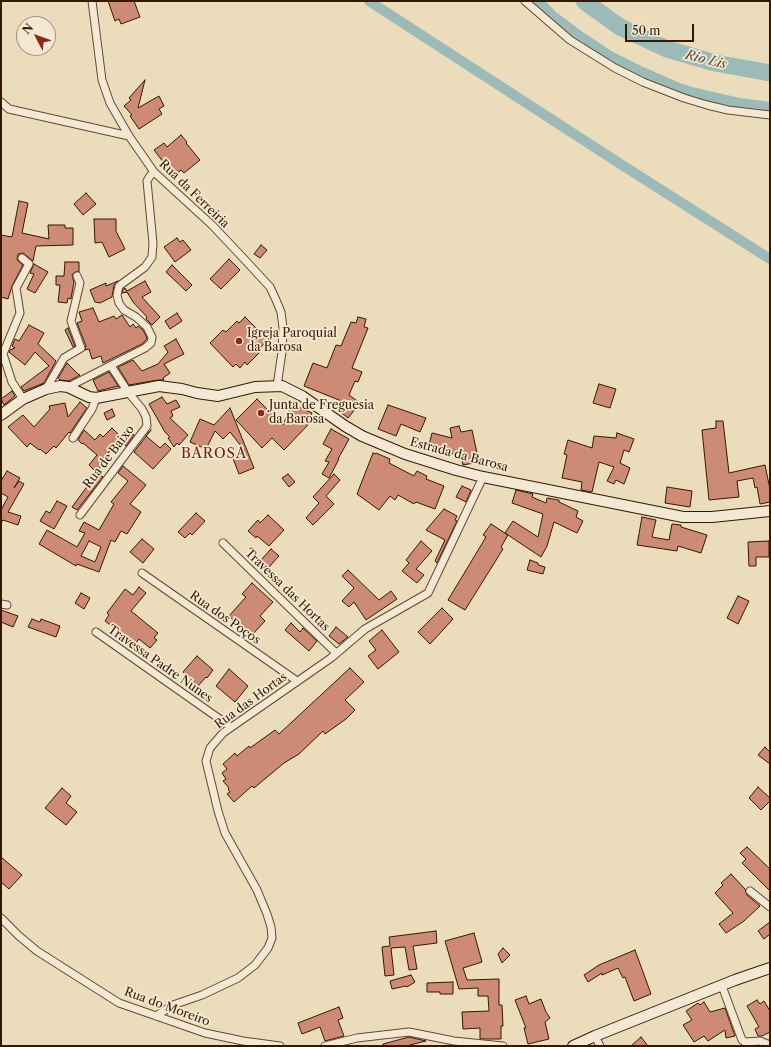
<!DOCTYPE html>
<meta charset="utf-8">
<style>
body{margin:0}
#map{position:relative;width:771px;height:1047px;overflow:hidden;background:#ebdcbc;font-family:"Libre Caslon Text",serif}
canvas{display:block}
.frame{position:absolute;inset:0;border:2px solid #341900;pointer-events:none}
.north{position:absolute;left:16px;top:16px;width:40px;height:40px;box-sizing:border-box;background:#f2e8d3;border:1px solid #a6957f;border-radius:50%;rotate:311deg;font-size:11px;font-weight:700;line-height:16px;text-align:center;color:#341900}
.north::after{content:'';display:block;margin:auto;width:14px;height:18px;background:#8f2418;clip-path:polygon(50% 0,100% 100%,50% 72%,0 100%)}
.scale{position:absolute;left:625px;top:24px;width:69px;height:18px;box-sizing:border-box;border:2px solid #341900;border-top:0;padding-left:5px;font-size:12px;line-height:14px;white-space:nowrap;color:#341900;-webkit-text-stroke:3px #f2e8d3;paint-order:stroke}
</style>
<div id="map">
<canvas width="771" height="1047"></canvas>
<div class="frame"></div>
<div class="north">N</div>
<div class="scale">50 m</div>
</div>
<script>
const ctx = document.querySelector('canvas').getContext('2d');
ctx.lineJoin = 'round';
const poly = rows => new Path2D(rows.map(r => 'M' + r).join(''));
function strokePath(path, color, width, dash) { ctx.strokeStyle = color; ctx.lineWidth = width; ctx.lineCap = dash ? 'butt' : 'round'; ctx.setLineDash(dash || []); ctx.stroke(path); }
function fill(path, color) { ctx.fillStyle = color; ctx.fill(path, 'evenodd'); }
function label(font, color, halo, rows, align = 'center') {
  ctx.font = font + ' "Libre Caslon Text",serif'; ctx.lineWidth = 3.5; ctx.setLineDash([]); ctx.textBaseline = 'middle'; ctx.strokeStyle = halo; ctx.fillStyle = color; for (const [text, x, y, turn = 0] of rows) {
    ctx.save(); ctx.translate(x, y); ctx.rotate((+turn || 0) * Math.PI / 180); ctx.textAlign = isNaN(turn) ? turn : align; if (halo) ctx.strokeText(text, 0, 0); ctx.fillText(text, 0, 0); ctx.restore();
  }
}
const canal = poly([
 [369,1,622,165,770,259],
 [538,1,553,16,581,37,610,56,638,70,679,88,695,93,739,103,770,107]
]);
const river = poly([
 [584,1,620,27,667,49,715,63,770,73]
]);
const building = poly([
 [108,1,134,1,140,17,121,24,119,19,115,21,108,1],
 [145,80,138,108,159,96,164,106,159,109,162,114,139,129,130,116,132,115,124,106,131,100,129,98,145,80],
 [181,135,187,142,186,143,200,160,184,173,181,170,174,176,154,150,164,143,167,147,181,135],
 [86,193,96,204,83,215,74,204,86,193],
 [19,201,28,203,22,233,49,239,48,225,65,225,65,228,73,228,73,245,36,246,33,261,23,253,18,254,17,260,23,265,12,286,8,299,1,297,1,235,12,237,19,201],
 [94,219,116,219,116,231,125,249,109,257,102,242,95,243,94,219],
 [177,238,180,242,183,240,191,250,175,262,164,247,177,238],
 [261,245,267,250,260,258,254,254,261,245],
 [229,259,240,270,221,289,210,279,229,259],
 [65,262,79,262,79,272,75,272,72,275,74,282,72,293,71,299,68,298,67,303,58,302,60,285,56,285,56,276,64,276,65,262],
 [34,264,48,272,35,293,27,289,34,274,30,273,34,264],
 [172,265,192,285,186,291,166,272,172,265],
 [118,281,114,285,112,297,100,303,95,302,90,290,106,283,106,286,118,281],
 [145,281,151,292,142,297,160,317,152,325,146,319,147,317,133,302,127,292,122,293,123,289,125,288,127,291,145,281],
 [93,308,99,322,114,316,116,319,122,315,130,327,133,324,136,328,138,326,143,330,147,338,146,340,142,344,103,363,101,356,92,359,89,349,85,350,86,346,77,323,82,321,79,312,93,308],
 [177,313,182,321,170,329,165,321,177,313],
 [245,317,268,340,258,350,260,352,247,365,245,362,240,368,236,364,233,367,210,343,223,330,226,332,237,321,239,323,245,317],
 [358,317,366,319,364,327,368,328,352,368,362,372,358,382,355,381,349,395,360,403,348,418,338,410,344,402,304,386,313,363,327,368,336,345,341,346,351,322,356,323,358,317],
 [29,325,44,333,38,344,56,361,44,383,24,391,21,387,49,366,35,352,25,365,9,352,10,350,15,348,12,346,15,339,19,341,29,325],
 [68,328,75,346,73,347,65,330,68,328],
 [176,339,184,354,164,364,170,373,163,378,164,380,158,380,129,385,118,367,133,360,142,371,158,364,168,352,164,346,176,339],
 [67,363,78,374,80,375,69,381,60,380,58,378,67,363],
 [109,372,119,387,118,386,98,391,93,380,109,372],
 [599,384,616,389,610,408,593,403,599,384],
 [12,391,15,396,4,405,1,399,12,391],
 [162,397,167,404,176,400,180,407,171,411,173,416,170,418,188,435,179,445,177,443,174,447,168,438,170,437,165,432,149,404,162,397],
 [257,399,283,425,292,404,312,413,307,426,284,450,272,438,262,448,236,420,257,399],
 [80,402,87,408,70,433,69,432,56,448,54,446,46,454,40,449,39,450,30,443,27,447,8,427,23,415,34,427,50,409,49,406,65,403,68,417,80,402],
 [388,405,426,418,420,432,401,424,396,436,378,429,388,405],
 [230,408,254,468,239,474,232,456,245,451,230,432,223,439,215,431,206,449,190,442,200,419,214,425,230,408],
 [112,409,115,416,107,420,104,413,112,409],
 [716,421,723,421,729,473,765,465,770,489,770,502,760,504,757,487,755,488,753,478,737,481,739,497,709,500,702,430,716,428,716,421],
 [459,426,461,432,472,430,479,462,463,465,460,452,451,454,428,449,432,433,452,438,450,428,459,426],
 [112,428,122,438,100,462,103,464,96,472,89,465,97,455,83,443,82,444,78,440,84,430,95,440,100,434,103,437,112,428],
 [331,429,349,439,338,459,339,459,329,478,322,474,329,462,325,461,332,449,323,444,331,429],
 [151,430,146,436,160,448,165,443,171,449,153,469,134,452,151,430],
 [130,432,134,435,126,446,122,442,130,432],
 [617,433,634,439,629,452,624,450,620,463,630,468,624,484,616,480,614,484,607,481,614,467,599,462,592,492,581,490,582,482,562,478,567,455,564,454,568,440,592,448,594,436,616,438,617,433],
 [373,453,375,454,376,453,390,459,389,463,414,476,417,471,427,476,426,479,444,486,435,509,416,502,414,504,398,495,395,500,390,496,379,510,357,494,373,453],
 [123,466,146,485,130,504,141,512,127,534,121,531,115,542,111,540,99,572,77,564,76,566,39,544,47,530,77,547,85,533,79,531,84,522,99,530,114,504,111,502,128,481,118,473,123,466],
 [89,541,101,547,95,562,81,556,89,541],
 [7,471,20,478,14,488,19,481,24,484,8,512,21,516,18,525,3,520,1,523,1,510,8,497,1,493,1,481,7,471],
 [97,473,103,477,77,510,72,507,97,473],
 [288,474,295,482,289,487,282,478,288,474],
 [334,474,340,480,326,496,334,504,313,525,306,518,319,503,313,497,334,474],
 [462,486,471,490,466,502,456,497,462,486],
 [667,487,692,491,690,507,665,503,667,487],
 [516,490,533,494,532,497,546,503,547,498,559,500,559,502,578,511,576,517,583,521,577,533,554,522,547,546,541,557,505,533,513,521,538,537,543,514,512,503,516,490],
 [57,501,67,506,54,529,40,521,46,511,50,513,57,501],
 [444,509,457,516,455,520,457,521,437,563,435,561,445,540,426,530,444,509],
 [196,513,205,521,192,535,190,533,185,538,178,532,196,513],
 [268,515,284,530,269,546,257,536,256,538,248,531,258,520,260,523,268,515],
 [642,517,656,520,652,537,669,540,672,524,681,525,681,527,707,535,701,553,678,546,677,551,637,545,642,517],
 [491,524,508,535,501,547,503,549,465,610,448,600,486,537,483,535,491,524],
 [142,539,154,549,143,563,130,552,142,539],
 [421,541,432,551,416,569,424,575,417,583,402,571,409,563,406,560,421,541],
 [769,541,769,557,756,557,756,566,749,566,748,542,769,541],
 [271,549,279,556,269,567,261,560,271,549],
 [530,560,538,563,538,565,545,567,543,574,527,570,530,560],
 [348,570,379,600,391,591,397,599,366,620,354,602,349,607,342,601,354,588,342,576,348,570],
 [252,583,273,602,260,616,265,621,251,636,229,616,246,597,242,594,252,583],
 [139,587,146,593,131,611,158,633,154,638,157,640,150,648,139,639,135,644,105,621,109,615,107,613,125,589,133,595,139,587],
 [81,593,90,598,84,609,75,603,81,593],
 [738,596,749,601,738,624,727,618,738,596],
 [442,608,453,619,430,644,418,632,442,608],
 [1,610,18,616,13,627,1,622,1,610],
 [32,619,40,622,41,619,60,626,56,637,28,627,32,619],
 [291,623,300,632,303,628,317,641,309,651,285,630,291,623],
 [336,627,348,637,339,644,329,636,336,627],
 [382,630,399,652,378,669,368,656,376,650,369,641,382,630],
 [197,656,213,670,207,678,206,677,198,686,183,672,197,656],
 [350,668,364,682,345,700,355,710,346,719,325,734,323,731,299,754,284,763,254,788,252,786,234,802,227,794,230,792,228,789,229,788,223,781,226,779,222,773,227,769,223,764,235,753,237,756,249,746,250,748,275,730,279,734,350,668],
 [229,669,248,686,235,702,216,686,229,669],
 [765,747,770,752,770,764,758,755,765,747],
 [758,787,770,798,770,801,761,810,749,798,758,787],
 [62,788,71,796,66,803,77,812,66,825,45,808,62,788],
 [747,847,770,869,770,891,742,863,746,859,740,853,747,847],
 [1,857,22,875,9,889,1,882,1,857],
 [731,874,745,889,747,895,760,906,744,921,726,933,719,924,733,913,715,893,723,885,721,883,731,874],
 [770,922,770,934,764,939,758,931,770,922],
 [436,931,437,943,413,946,417,969,409,970,405,947,391,948,394,975,385,976,382,947,390,946,389,937,436,931],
 [474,933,482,962,463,968,467,980,499,979,499,1005,502,1005,503,1026,501,1026,501,1039,480,1039,480,1028,463,1029,462,1012,489,1011,488,996,478,996,478,988,459,989,445,941,474,933],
 [503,948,510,955,502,963,498,954,503,948],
 [635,950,651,994,634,1001,625,977,623,978,618,968,602,975,602,973,588,982,584,975,599,965,635,950],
 [411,975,415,982,407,987,406,986,392,989,390,981,411,975],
 [453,982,453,994,440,994,440,992,427,992,427,983,453,982],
 [526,996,529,1004,541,999,546,1012,550,1018,545,1022,549,1039,528,1044,524,1028,526,1028,515,1000,526,996],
 [757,1000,760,1004,764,1001,770,1011,770,1032,762,1036,758,1036,755,1029,759,1027,747,1006,757,1000],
 [704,1002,710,1012,725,1008,735,1036,726,1038,725,1030,708,1041,704,1036,694,1042,683,1025,692,1020,686,1011,698,1003,700,1005,704,1002],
 [339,1007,343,1018,338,1020,344,1036,325,1041,320,1027,302,1034,298,1023,339,1007],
 [409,1037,426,1041,406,1046,383,1046,383,1044,409,1037],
 [641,1037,648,1046,631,1046,641,1037]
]);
const street = poly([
 [92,1,102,80,110,103,129,136,154,172,212,225,245,260,270,287,276,300,281,312,283,328,282,352,277,386],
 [525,1,570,40,615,68,643,82,684,98,707,105,728,110,770,115],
 [1,102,9,109,129,136],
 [22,258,29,264,16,288,20,313,3,354,12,382,23,399],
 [68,387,145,348,151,343,152,337,147,327,136,317,124,310,119,303,117,295,119,286,145,267,152,257,153,243,147,181,150,176,154,172],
 [46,389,64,358,81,348,71,321,80,283,77,276],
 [73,438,92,409,96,398],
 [80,515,147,426,146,417,142,409,128,392,111,366],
 [223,543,336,653],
 [142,573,297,681],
 [1,604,7,605],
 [96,632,231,727],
 [750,891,770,907],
 [1,918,19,936,37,951,119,1003,205,1033,243,1041,280,1046],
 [722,986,742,1040,745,1042,760,1041,770,1045],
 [156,1016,173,1005,202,995,238,978,255,965,268,948,272,938,271,927,267,914,257,890,225,833,218,811,206,761,210,748,223,733,331,658,365,629,428,593,483,477],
 [595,1036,600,1046],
 [325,1046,357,1038,409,1032,454,1041,503,1046]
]);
const secondary = poly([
 [1,415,23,399,46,389,60,386,68,387,89,397,96,398,159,386,182,389,197,393,218,396,255,387,282,386,302,396,345,426,362,436,405,454,456,470,483,477,683,517,712,517,770,511],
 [573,1046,595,1036,735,980,770,968]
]);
const markers = [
 [239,341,4,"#8f2418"],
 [261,413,4,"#8f2418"]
];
const streetNames = [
 ["Rua da Ferreiria",194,194,44],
 ["Estrada da Barosa",459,455,15],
 ["Rua de Baixo",109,457,-53],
 ["Travessa das Hortas",287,590,44],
 ["Rua dos Poços",225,618,35],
 ["Travessa Padre Nunes",160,664,35],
 ["Rua das Hortas",251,701,-36],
 ["Rua do Moreiro",167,1007,20]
];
const poiNames = [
 ["Igreja Paroquial",247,334],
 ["da Barosa",247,348],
 ["Junta de Freguesia",269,406],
 ["da Barosa",269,420]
];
const waterNames = [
 ["Rio Lis",706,60,14]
];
const quarterNames = [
 ["BAROSA",214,454]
];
strokePath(canal, '#9bbab8', 10);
strokePath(river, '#9bbab8', 17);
fill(building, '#cd8a74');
strokePath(building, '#341900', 1);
strokePath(street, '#624a2f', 9);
strokePath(secondary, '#341900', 12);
strokePath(street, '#f2e8d3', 7);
strokePath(secondary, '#f2e8d3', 10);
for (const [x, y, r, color] of markers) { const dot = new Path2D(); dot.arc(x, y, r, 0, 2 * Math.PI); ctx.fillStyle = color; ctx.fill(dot); strokePath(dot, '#f2e8d3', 1.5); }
label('12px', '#341900', '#f2e8d3', streetNames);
label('12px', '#341900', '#f2e8d3', poiNames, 'left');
label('italic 13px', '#534937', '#f2e8d3', waterNames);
ctx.letterSpacing = '1px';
label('14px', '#7a1f14', '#f2e8d3', quarterNames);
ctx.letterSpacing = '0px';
</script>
